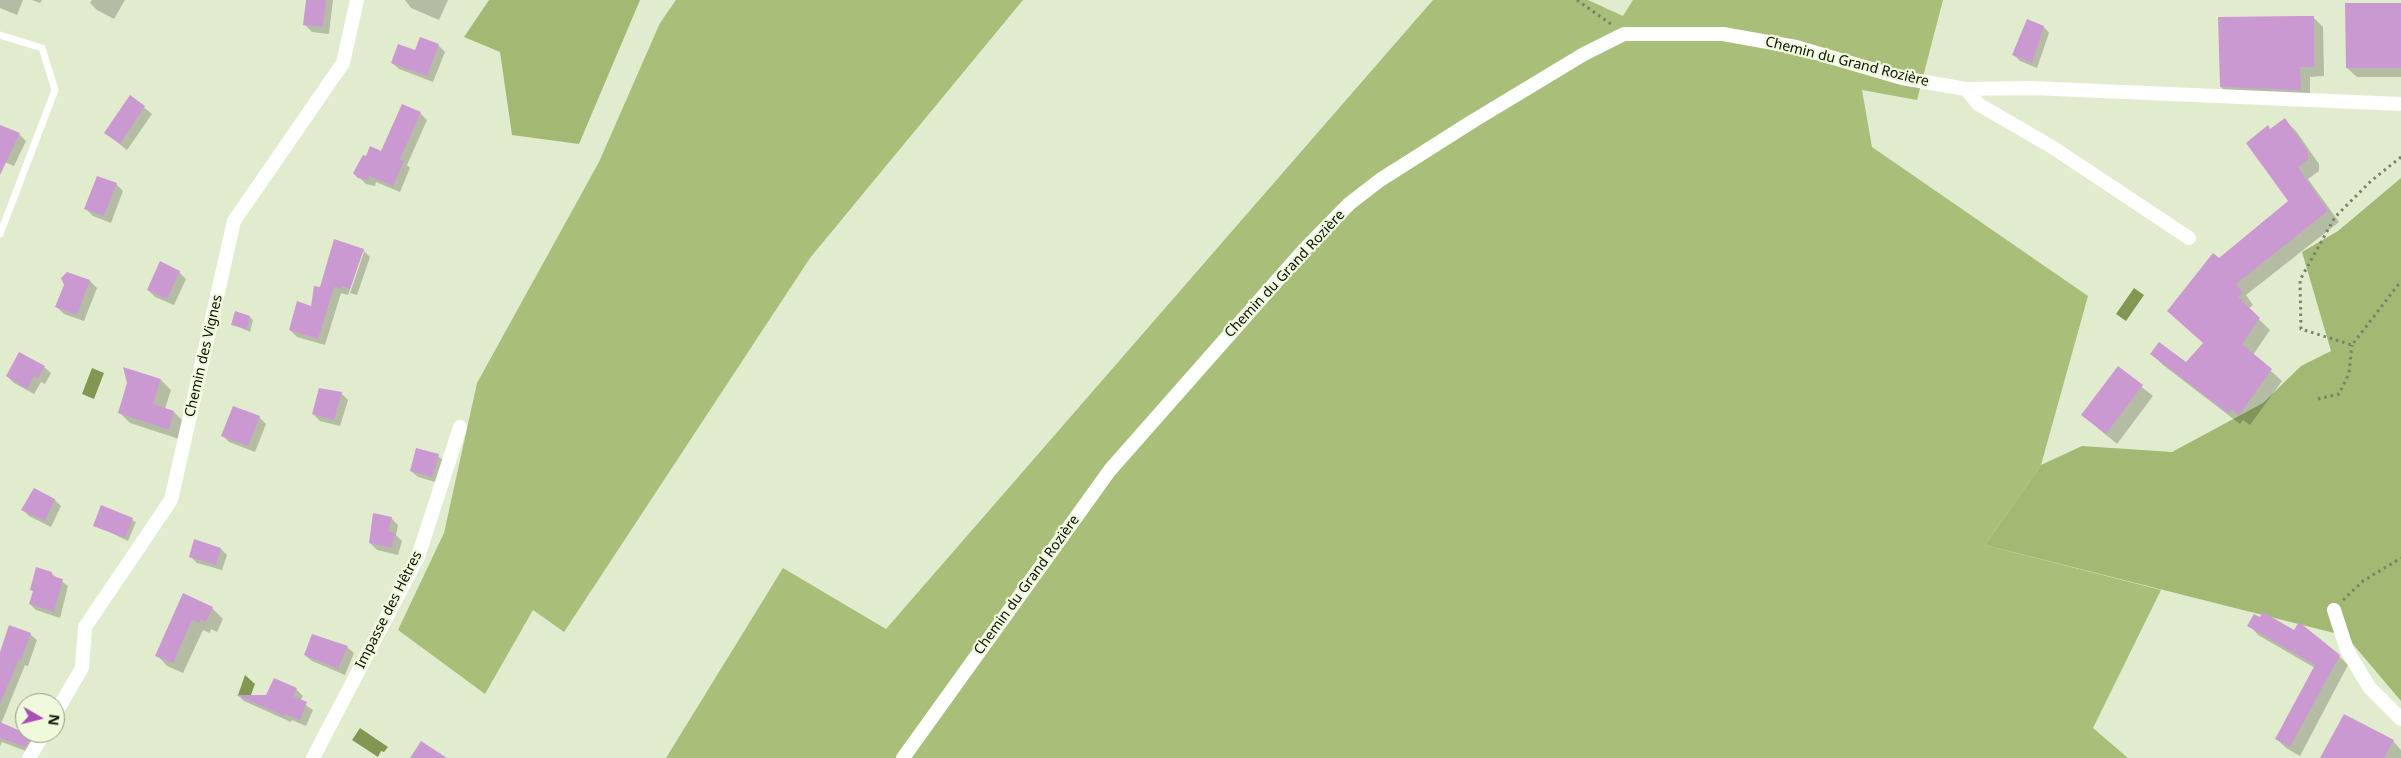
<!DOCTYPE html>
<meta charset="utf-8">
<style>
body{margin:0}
#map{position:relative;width:2401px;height:758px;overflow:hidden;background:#e1ecce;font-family:"Noto Sans",sans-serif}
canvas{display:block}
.north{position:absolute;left:15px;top:693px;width:50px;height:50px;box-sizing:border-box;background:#eff9db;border:1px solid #959c86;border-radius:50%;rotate:98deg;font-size:14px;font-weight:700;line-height:20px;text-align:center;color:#0e1107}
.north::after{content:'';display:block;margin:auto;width:18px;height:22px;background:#ac4eb8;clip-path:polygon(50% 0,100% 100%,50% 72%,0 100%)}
</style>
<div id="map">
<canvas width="2401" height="758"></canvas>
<div class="north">N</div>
</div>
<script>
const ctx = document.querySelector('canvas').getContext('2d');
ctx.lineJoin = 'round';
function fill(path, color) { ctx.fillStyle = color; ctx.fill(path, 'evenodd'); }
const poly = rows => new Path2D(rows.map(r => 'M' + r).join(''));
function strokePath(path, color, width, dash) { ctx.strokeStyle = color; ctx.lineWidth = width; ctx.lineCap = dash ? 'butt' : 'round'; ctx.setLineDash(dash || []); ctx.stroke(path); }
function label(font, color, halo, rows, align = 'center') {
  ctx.font = font + ' "Noto Sans",sans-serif'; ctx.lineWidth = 4.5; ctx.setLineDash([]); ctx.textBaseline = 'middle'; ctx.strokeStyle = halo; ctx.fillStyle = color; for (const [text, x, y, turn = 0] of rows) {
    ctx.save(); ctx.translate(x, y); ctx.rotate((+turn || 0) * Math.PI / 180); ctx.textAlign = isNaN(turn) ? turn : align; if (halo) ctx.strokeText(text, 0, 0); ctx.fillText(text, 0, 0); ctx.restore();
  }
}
const green = poly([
 [676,0,1023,0,810,258,564,632,533,610,485,694,398,630,444,533,477,383,599,162,660,23],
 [1433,0,1588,0,1623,16,1633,0,1943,0,1917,100,1862,90,1872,147,2088,296,2041,465,1985,545,2161,590,2093,728,2128,758,666,758,783,568,886,629]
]);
const forest = poly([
 [489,0,640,0,579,144,512,135,500,52,464,37],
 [2401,178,2401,701,2346,636,1985,545,2041,465,2082,446,2172,452,2263,403,2301,366,2331,351,2302,252,2338,231]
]);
const water = poly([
 [2134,288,2144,295,2126,321,2116,314],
 [92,368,104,373,94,399,82,394],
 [245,675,255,684,251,695,238,695],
 [360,728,388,747,384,752,381,751,378,757,352,740]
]);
const shadow = poly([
 [0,0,23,0,17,15,0,8],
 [32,0,42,0,40,3],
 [92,0,125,0,114,19,97,10,90,3],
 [307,0,333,0,329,34,312,32,305,25],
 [405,0,448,0,439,20,411,8],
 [2401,4,2401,77,2357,77,2347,68],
 [2313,17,2323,27,2324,76,2310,77,2310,99,2231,97,2221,87],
 [2044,27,2049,33,2037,68,2020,61,2014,55],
 [438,45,445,52,433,82,399,69,392,63,415,52],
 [130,96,152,114,127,150,106,133],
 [420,113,427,120,407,165,410,168,400,192,376,182,375,186,366,184,355,173,367,157,381,152],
 [2285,120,2296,131,2319,164,2319,171,2308,179,2339,222,2246,295,2253,305,2248,309,2270,330,2253,355,2282,381,2250,425,2243,420,2240,424,2163,365,2152,354,2186,364,2204,343,2219,260,2290,201,2271,130],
 [0,126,19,134,26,141,14,166,0,160],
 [116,184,123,191,111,223,93,216,86,209],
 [363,250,370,257,357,295,350,293,364,252,362,252,348,295,341,293,325,345,297,337,290,330],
 [179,272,186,279,174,305,155,297,148,290],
 [67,273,90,281,97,288,84,321,64,314,57,307,65,285,62,278],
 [236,313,250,317,253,320,250,332,232,324],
 [44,367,51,373,45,384,41,382,34,394,14,383,7,376],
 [2118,368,2153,396,2117,444,2082,415],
 [161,380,171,390,165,409,174,412,184,422,179,439,130,423,119,412],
 [341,393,348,400,340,426,320,421,313,414],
 [259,417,266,424,255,452,229,442,223,436],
 [438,456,445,462,439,483,418,477,411,471],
 [55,500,61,506,51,527,29,516,23,510],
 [101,507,136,522,128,541,95,525],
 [391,518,398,525,396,535,402,541,398,555,377,550,370,543],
 [195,541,221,549,227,555,222,570,197,563,190,556],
 [51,573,68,586,60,618,36,610,30,604,34,592,31,589],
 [183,595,212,608,223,619,217,632,211,629,210,633,203,630,183,673,167,666,157,655],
 [2249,625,2339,656,2348,665,2300,756,2286,748,2276,738,2315,668,2258,635],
 [30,634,37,640,28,666,25,665,1,724,32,736,38,742,31,753,2,742,0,746,0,656],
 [347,647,354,653,345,675,312,661,305,655],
 [296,689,303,696,300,701,313,710,306,726,292,720,291,722,244,701,239,696,267,696],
 [2393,741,2401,750,2401,758,2322,758]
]);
const building = poly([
 [306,0,326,0,323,27,303,25],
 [2345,3,2401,3,2401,68,2346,68],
 [2300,16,2314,16,2314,67,2300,67,2301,90,2220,87,2218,17],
 [2027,19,2044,26,2032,63,2012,55],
 [420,37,439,44,427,76,391,63,398,44,415,50],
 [130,95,145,106,120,144,104,133],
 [402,104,421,112,400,159,404,161,393,186,369,176,368,180,358,178,353,173,363,155,366,156,370,146,381,151],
 [2285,118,2308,152,2308,160,2298,167,2328,211,2236,284,2243,293,2238,297,2260,318,2242,344,2272,369,2239,415,2232,409,2228,413,2150,354,2159,342,2186,362,2203,343,2167,311,2213,253,2219,258,2288,201,2246,143,2268,125,2270,129],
 [0,125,20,133,0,175],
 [97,176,117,183,104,216,84,209],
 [334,239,364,249,350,289,342,286,341,289,334,287,318,339,289,330,297,301,311,306,314,286,320,287],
 [160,261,180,271,167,299,147,290],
 [67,272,90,280,77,315,55,307,64,285,61,278],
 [235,311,250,316,247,329,231,325],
 [19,352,45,366,38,378,34,376,27,389,6,376],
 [2118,366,2143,385,2106,434,2081,415],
 [123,367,161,379,153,404,174,411,169,430,118,413,127,383],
 [319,388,342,392,334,420,312,414],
 [233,406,260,416,248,446,221,436],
 [416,448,439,454,432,477,410,471],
 [34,488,55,499,45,521,21,510],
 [101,505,133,518,125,538,93,526],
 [373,513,392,517,388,531,395,533,392,548,369,543],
 [194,539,221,548,216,565,189,557],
 [36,567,52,572,52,576,63,579,54,612,29,604,33,591,30,590],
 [183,593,213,607,206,622,201,619,199,623,192,620,173,663,155,656],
 [2263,612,2294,630,2299,622,2340,655,2290,747,2275,739,2315,665,2247,626,2254,614,2260,617],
 [9,625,31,633,21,660,19,659,0,704,0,652],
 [312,634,348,646,338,669,304,655],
 [274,678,297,688,293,696,307,702,300,720,285,714,284,716,236,695,266,695],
 [2344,714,2394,740,2384,758,2320,758],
 [0,722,25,733,33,735,25,747,0,738],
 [421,741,447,758,410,758]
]);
const path = poly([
 [1577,0,1611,24],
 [2401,157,2371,181,2335,217,2300,280,2301,329,2352,345,2401,281],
 [2318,399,2339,394,2349,373,2352,345],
 [2343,600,2363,581,2401,558]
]);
const service = poly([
 [0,35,42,48,55,90,0,234]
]);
const minor = poly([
 [2189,238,2052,147,1978,104,1966,89,2032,88,2401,104],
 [2334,610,2347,650,2369,687,2401,719],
 [55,714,82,668,85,627,171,500,234,221,343,63,357,0],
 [29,758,44,733],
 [313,758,418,557,460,427],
 [903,758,1110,470,1304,250,1349,204,1380,180,1473,121,1584,54,1624,34,1723,34,1796,47,1902,78,1966,89]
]);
const streetNames = [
 ["Chemin du Grand Rozière",1847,62,14],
 ["Chemin du Grand Rozière",1285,274,-47],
 ["Chemin des Vignes",204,356,-77],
 ["Chemin du Grand Rozière",1027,585,-54],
 ["Impasse des Hêtres",389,610,-63]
];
fill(green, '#a9be79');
fill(forest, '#a3b973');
fill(water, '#839752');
fill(shadow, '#0003');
fill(building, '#cb99d1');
strokePath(path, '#79806c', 3, [2.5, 4]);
strokePath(service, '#fff', 7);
strokePath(minor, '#fff', 14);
label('14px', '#0e1107', '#eff9db', streetNames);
</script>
